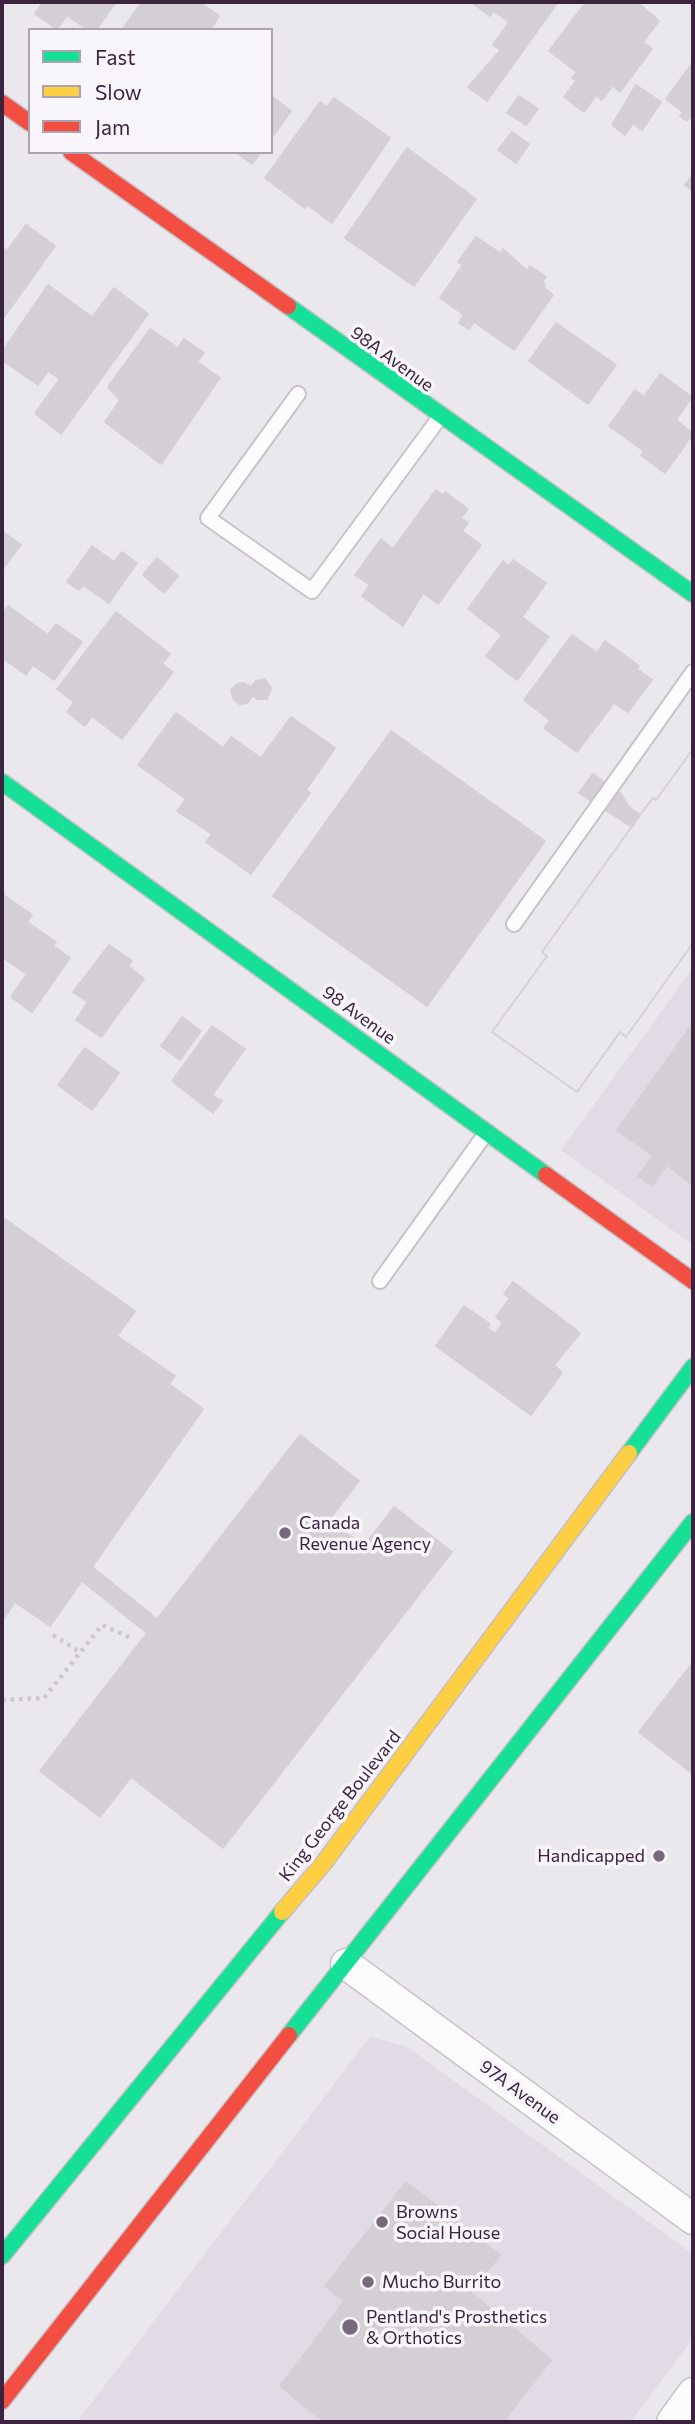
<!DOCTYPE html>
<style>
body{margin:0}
#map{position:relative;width:695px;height:2424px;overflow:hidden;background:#ebe8ed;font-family:Commissioner,sans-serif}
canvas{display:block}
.frame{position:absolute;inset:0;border:4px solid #3c2441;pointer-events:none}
.legend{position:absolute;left:28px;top:28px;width:245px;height:126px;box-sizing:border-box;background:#f9f6fb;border:2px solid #ada2b1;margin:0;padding:9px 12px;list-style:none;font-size:21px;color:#3c2441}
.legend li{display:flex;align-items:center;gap:14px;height:35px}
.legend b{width:35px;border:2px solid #ada2b1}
</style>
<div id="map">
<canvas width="695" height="2424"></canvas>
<div class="frame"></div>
<ul class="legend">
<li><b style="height:9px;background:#16e098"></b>Fast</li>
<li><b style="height:9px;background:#ffcf43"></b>Slow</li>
<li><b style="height:9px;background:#f24e42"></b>Jam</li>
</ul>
</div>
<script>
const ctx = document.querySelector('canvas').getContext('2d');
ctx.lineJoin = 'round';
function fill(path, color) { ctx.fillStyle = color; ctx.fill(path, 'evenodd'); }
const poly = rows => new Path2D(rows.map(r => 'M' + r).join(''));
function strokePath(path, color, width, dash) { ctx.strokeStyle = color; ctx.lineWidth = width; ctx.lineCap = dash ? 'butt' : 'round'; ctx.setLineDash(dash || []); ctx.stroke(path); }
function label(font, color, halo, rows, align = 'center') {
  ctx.font = font + ' Commissioner,sans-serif'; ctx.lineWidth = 7; ctx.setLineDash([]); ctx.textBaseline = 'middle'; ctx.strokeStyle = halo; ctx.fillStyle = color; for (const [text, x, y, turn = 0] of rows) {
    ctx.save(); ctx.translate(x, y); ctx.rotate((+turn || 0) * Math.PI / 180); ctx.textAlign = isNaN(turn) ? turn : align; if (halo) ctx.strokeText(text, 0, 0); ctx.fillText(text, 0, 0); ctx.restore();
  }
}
const built = poly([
 [693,968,693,1245,561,1150],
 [370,2037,406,2046,693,2254,693,2338,630,2422,77,2422]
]);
const building = poly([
 [43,2,116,2,96,30,88,30,67,15,57,29,35,14,43,2],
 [142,2,206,2,204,5,219,16,210,30,122,30,142,2],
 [558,2,487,101,468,87,501,50,493,45,509,22,494,11,490,16,471,2,558,2],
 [586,2,637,2,659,21,643,42,652,49,620,92,613,85,602,100,596,95,584,112,564,97,576,81,572,78,577,72,549,51,586,2],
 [693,62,693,119,690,117,687,121,680,116,683,112,666,99,693,62],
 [636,85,661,102,642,130,633,123,625,135,612,125,636,85],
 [271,96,291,111,271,139,271,96],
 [519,96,538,109,526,125,507,113,519,96],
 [334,98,390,138,332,223,308,205,305,208,265,178,320,102,327,107,334,98],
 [512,132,529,144,516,163,498,150,512,132],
 [407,148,476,199,414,286,345,238,407,148],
 [236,152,261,152,252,164,236,152],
 [693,174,693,191,685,185,693,174],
 [26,225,55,246,2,320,2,247,7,251,26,225],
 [476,237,500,253,503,249,527,271,530,266,546,277,542,282,545,285,543,287,553,295,514,350,474,322,469,329,459,323,464,315,440,298,463,265,458,262,476,237],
 [48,285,92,317,114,288,148,314,61,434,35,413,60,379,48,371,38,385,2,360,2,352,48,285],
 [556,323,616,365,588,404,529,361,556,323],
 [150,329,178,348,184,339,204,353,197,362,220,378,161,464,105,422,120,400,108,387,150,329],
 [660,374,692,397,676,420,693,434,665,473,641,455,644,451,609,426,635,390,644,397,660,374],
 [436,490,443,495,445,492,468,509,461,518,468,523,462,531,481,545,438,604,423,593,403,626,362,596,370,585,355,575,381,539,393,549,436,490],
 [2,531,21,545,2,570,2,531],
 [92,546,114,562,122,552,137,563,109,603,83,585,79,590,67,582,92,546],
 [157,558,178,576,164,593,143,575,157,558],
 [513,560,546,583,522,617,549,637,517,680,486,656,502,635,468,609,503,561,509,566,513,560],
 [8,606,48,635,56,624,82,642,54,680,33,665,26,675,4,659,2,662,2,615,8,606],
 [116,612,170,654,162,664,173,672,122,739,92,716,85,726,67,712,74,702,57,689,116,612],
 [572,635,597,653,605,641,639,666,637,669,652,680,628,712,614,703,577,752,544,728,550,720,524,700,572,635],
 [265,679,271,688,267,699,257,699,253,695,247,703,239,704,233,698,231,690,237,684,244,683,251,687,256,681,265,679],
 [176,713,223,748,231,737,261,758,291,717,335,748,306,790,310,793,251,874,206,842,212,834,177,811,186,799,138,765,176,713],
 [391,731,545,841,427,1006,273,896,391,731],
 [693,749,693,943,626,1037,620,1032,577,1092,492,1032,547,956,542,952,640,815,653,798,656,800,693,749],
 [693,749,693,943,626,1037,620,1032,577,1092,492,1032,547,956,542,952,640,815,653,798,656,800,693,749],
 [593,774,621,794,629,807,640,815,632,827,579,793,593,774],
 [2,894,32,915,27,922,56,942,53,946,70,958,32,1012,11,997,27,974,2,957,2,894],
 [109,945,132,961,128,966,144,979,101,1037,76,1020,88,1002,73,992,109,945],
 [182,1017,201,1031,180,1060,161,1046,182,1017],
 [693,1023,693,1185,667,1165,652,1186,638,1176,653,1156,617,1130,693,1023],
 [212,1026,245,1049,212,1095,222,1101,213,1113,172,1081,212,1026],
 [85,1048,119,1073,92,1110,58,1085,85,1048],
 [2,1217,135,1311,117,1336,175,1376,169,1384,203,1409,92,1567,157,1619,300,1435,359,1481,329,1520,364,1546,394,1507,452,1552,223,1848,131,1777,100,1817,40,1771,147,1633,82,1581,50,1626,15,1602,2,1621,2,1217],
 [513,1282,580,1333,554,1365,562,1373,531,1415,436,1346,464,1306,490,1324,487,1328,495,1333,503,1323,496,1317,510,1298,504,1294,513,1282],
 [693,1662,693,1774,639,1732,693,1662],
 [406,2182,500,2255,471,2292,551,2360,503,2422,324,2422,280,2386,344,2301,325,2286,406,2182]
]);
const path = poly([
 [53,1635,80,1652],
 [2,1700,44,1698,102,1625,131,1638]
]);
const lane = poly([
 [298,394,208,518,312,591,440,417],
 [514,924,693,672],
 [380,1281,486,1133]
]);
const street = poly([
 [346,1964,693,2219],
 [672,2422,693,2393]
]);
const fast = poly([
 [288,306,693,594],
 [2,782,546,1175],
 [629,1453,693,1367],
 [289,2035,693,1522],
 [2,2256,282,1912]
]);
const slow = poly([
 [282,1912,323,1864,629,1453]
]);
const jam = poly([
 [2,103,30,123],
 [71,152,288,306],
 [546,1175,693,1281],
 [2,2401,289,2035]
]);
const markers = [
 [285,1533,7,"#79697d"],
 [659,1856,7,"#79697d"],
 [382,2222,7,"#79697d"],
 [368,2282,7,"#79697d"],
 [350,2327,9,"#79697d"]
];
const streetNames = [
 ["98A Avenue",392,359,36],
 ["98 Avenue",359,1015,36],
 ["King George Boulevard",340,1806,-52],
 ["97A Avenue",520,2092,36]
];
const poiNames = [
 ["Canada",299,1523],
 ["Revenue Agency",299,1544],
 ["Handicapped",645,1856,"right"],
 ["Browns",396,2212],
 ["Social House",396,2233],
 ["Mucho Burrito",382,2282],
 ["Pentland's Prosthetics",366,2317],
 ["& Orthotics",366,2338]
];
fill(built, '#e1dbe5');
fill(building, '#d3cfd4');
strokePath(building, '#d4d0d6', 2);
strokePath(lane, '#c7c3c9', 18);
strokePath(street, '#c7c3c9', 33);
strokePath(fast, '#c5c0c7', 19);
strokePath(slow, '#c5c0c7', 19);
strokePath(jam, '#c5c0c7', 19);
strokePath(path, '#cdc7ce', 4.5, [3.5, 5]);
strokePath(lane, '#fcfcfc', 14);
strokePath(street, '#fcfcfc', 30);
strokePath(fast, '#16e098', 16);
strokePath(slow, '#ffcf43', 16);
strokePath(jam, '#f24e42', 16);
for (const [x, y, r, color] of markers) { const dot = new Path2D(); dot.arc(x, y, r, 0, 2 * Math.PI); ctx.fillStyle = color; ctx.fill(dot); strokePath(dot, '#f9f6fb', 2.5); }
label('18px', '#3c2441', '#f9f6fb', streetNames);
label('18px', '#3c2441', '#f9f6fb', poiNames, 'left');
</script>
